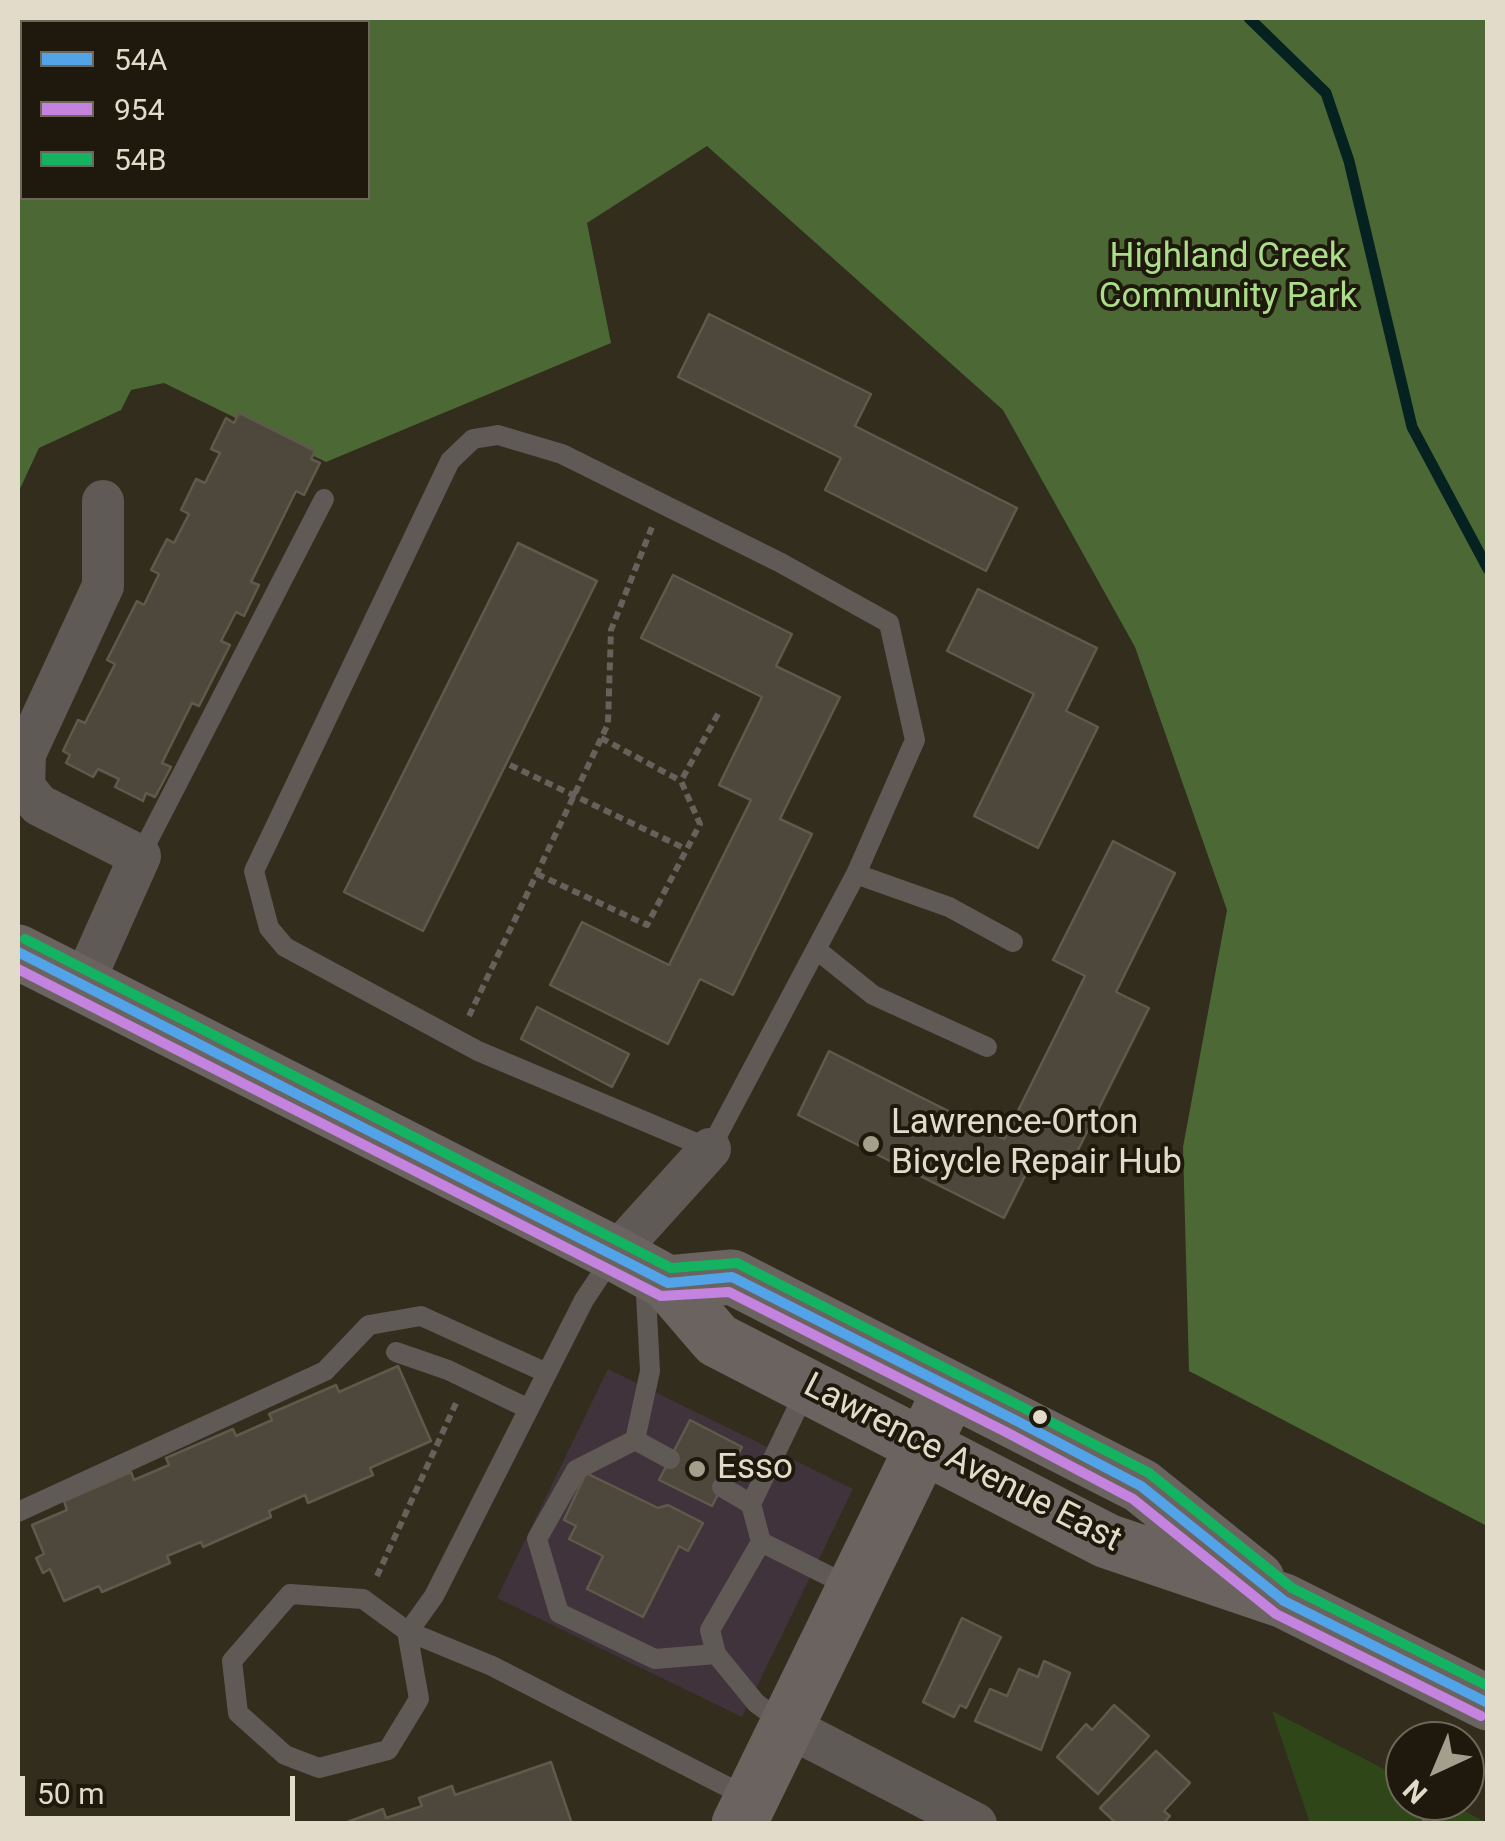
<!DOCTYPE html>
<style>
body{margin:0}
#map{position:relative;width:1505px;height:1841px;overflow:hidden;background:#322d1c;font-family:Roboto,sans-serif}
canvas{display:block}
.frame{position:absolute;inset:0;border:20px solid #e2dbca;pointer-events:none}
.legend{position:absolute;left:20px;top:20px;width:350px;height:180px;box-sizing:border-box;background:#1e190c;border:2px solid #6c6758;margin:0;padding:12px 18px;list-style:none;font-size:30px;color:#e2dbca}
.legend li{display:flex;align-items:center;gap:20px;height:50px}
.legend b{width:50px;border:2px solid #6c6758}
.north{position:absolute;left:1385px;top:1721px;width:100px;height:100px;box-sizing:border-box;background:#1e190c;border:2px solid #6c6758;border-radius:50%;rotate:224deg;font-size:28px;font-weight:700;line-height:40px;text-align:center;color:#e2dbca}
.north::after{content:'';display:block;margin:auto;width:35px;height:45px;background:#a49e8d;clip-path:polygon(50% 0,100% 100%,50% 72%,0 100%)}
.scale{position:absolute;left:20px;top:1776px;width:275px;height:45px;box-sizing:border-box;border:5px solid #e2dbca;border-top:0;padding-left:12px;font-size:30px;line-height:35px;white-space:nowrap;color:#e2dbca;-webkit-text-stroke:8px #1e190c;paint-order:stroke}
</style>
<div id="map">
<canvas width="1505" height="1841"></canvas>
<div class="frame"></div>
<ul class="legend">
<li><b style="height:12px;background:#53a3e8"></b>54A</li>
<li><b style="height:12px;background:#c483df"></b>954</li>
<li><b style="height:12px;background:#13b361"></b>54B</li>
</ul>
<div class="north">N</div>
<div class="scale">50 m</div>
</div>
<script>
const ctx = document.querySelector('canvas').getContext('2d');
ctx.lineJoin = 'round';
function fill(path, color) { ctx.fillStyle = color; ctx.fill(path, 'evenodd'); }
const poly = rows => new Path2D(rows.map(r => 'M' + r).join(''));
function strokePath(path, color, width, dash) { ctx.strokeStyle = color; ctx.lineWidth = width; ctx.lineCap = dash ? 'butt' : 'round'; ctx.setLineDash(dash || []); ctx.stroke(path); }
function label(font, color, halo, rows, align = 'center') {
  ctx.font = font + ' Roboto,sans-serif'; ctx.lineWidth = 8; ctx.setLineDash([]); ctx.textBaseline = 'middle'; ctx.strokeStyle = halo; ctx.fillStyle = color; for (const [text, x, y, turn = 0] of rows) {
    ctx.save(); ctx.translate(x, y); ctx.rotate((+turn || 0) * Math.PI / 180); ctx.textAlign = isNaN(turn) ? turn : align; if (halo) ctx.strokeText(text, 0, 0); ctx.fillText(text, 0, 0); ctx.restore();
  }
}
const commercial = poly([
 [608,1369,853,1489,742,1717,497,1598]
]);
const green = poly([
 [1272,1711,1405,1780,1405,1801,1446,1801,1487,1823,1310,1823]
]);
const forest = poly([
 [18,18,1487,18,1487,1526,1189,1371,1183,1147,1227,910,1135,647,1003,410,707,146,587,223,611,343,326,462,164,383,131,390,121,410,39,448,18,493],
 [22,22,368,22,368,198,22,198]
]);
const stream = poly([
 [1249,18,1326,93,1349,161,1412,427,1488,569]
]);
const building = poly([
 [709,314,871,394,855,426,1017,508,986,571,825,490,841,458,678,377,709,314],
 [239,413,315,451,311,459,320,463,304,495,296,491,251,582,259,585,244,616,236,612,221,641,230,645,199,706,192,703,162,763,171,767,155,797,146,793,143,801,115,787,119,779,98,769,93,777,66,763,70,755,63,751,78,720,85,723,115,664,107,660,137,601,144,605,159,574,151,570,167,539,174,543,189,514,181,510,196,479,205,483,220,453,211,449,226,418,234,423,239,413],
 [518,543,597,581,423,931,344,892,518,543],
 [673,575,792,634,776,666,840,697,780,819,812,834,733,995,700,979,668,1044,550,985,582,922,669,965,751,800,719,785,762,697,641,638,673,575],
 [978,589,1097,648,1066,711,1098,727,1038,848,974,816,1034,694,947,651,978,589],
 [1113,841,1175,873,1116,992,1149,1008,1068,1170,1036,1154,1004,1218,798,1115,829,1051,1004,1139,1085,976,1053,960,1113,841],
 [537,1007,629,1054,612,1087,521,1039,537,1007],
 [398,1366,431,1441,370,1468,373,1475,308,1503,305,1495,269,1511,271,1517,203,1547,201,1542,167,1556,170,1563,102,1592,99,1586,64,1601,50,1569,43,1573,36,1558,44,1554,32,1525,67,1510,64,1501,131,1472,134,1480,169,1465,166,1458,233,1429,236,1436,272,1420,269,1414,336,1385,339,1392,398,1366],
 [690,1420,742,1447,712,1506,659,1480,690,1420],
 [586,1473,658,1508,668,1505,703,1523,688,1551,679,1546,643,1617,587,1589,603,1556,569,1539,576,1526,564,1520,586,1473],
 [962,1618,1001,1637,966,1708,960,1705,954,1717,923,1702,962,1618],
 [1044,1661,1070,1673,1041,1750,975,1721,990,1689,1007,1696,1019,1669,1038,1677,1044,1661],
 [1114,1705,1149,1736,1098,1794,1057,1757,1086,1724,1092,1730,1114,1705],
 [1156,1751,1190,1783,1164,1811,1170,1816,1163,1824,1117,1824,1100,1808,1156,1751],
 [551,1762,572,1824,342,1824,383,1809,386,1818,422,1806,419,1798,452,1786,455,1795,551,1762]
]);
const path = poly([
 [601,738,681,781],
 [510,765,686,849],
 [537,874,647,925,700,824,681,781,719,712],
 [469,1016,608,724,611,630,652,527],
 [377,1576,457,1401],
 [1433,1741,1436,1727],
 [1425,1801,1425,1824]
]);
const lane = poly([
 [498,435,562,454,781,563,889,623,915,740,856,874,710,1149,478,1051,285,947,269,928,254,871,450,461,473,439,498,435],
 [140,856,324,499],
 [856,874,949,907,1013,942],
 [817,950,873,995,987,1047],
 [645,1275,650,1371,635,1440,576,1470,537,1539,559,1613,655,1659,716,1654],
 [396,1352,448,1370,529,1409],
 [635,1440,670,1459],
 [722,1487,751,1504],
 [18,1512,325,1371,369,1325,421,1316,547,1373],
 [761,1542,751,1504,807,1388],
 [407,1631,419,1699,388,1750,319,1768,285,1755,238,1713,232,1661,290,1594,363,1599,407,1631,411,1628,434,1596,584,1300,614,1255],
 [407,1631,492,1666,751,1799],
 [783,1723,756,1703,716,1654,710,1630,761,1542,853,1588]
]);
const street = poly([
 [82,986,140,856,39,805,24,787,25,754,103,586,103,501],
 [615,1254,710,1149],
 [789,1727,976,1824]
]);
const secondary = poly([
 [18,952,615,1254,668,1283,717,1340,1107,1541,1284,1601,1488,1703],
 [668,1283,732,1277,1141,1486,1257,1579],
 [739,1824,939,1413]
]);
const bus1 = poly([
 [18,952,668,1283,732,1277,1013,1419,1141,1486,1284,1601,1488,1703]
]);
const bus2 = poly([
 [18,969,661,1296,729,1292,1006,1432,1133,1499,1276,1614,1481,1716]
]);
const bus3 = poly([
 [25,939,671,1268,737,1263,1020,1406,1149,1473,1292,1588,1488,1686]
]);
const markers = [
 [871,1144,10,"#a49e8d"],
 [1040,1417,9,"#e2dbca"],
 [697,1469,10,"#a49e8d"]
];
const parkNames = [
 ["Highland Creek",1228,258],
 ["Community Park",1228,298]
];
const poiNames = [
 ["Lawrence-Orton",891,1124],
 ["Bicycle Repair Hub",891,1164],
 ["Esso",717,1469]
];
const streetNames = [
 ["Lawrence Avenue East",962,1464,27]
];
fill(commercial, '#41333b');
fill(green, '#2e4618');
fill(forest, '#4c6835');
strokePath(stream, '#052221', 11);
fill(building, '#4d483b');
strokePath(building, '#5f5a4c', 2.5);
strokePath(path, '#66615b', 6, [8, 5]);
strokePath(lane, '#605a57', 20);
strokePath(street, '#605a57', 42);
strokePath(secondary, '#6a635f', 55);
strokePath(bus1, '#53a3e8', 10);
strokePath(bus2, '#c483df', 10);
strokePath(bus3, '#13b361', 10);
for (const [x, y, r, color] of markers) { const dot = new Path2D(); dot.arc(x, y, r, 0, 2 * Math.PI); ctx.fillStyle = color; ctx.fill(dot); strokePath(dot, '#1e190c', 4); }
label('35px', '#abdd8a', '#1e190c', parkNames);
label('35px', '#e2dbca', '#1e190c', poiNames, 'left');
label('35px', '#e2dbca', '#1e190c', streetNames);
</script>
